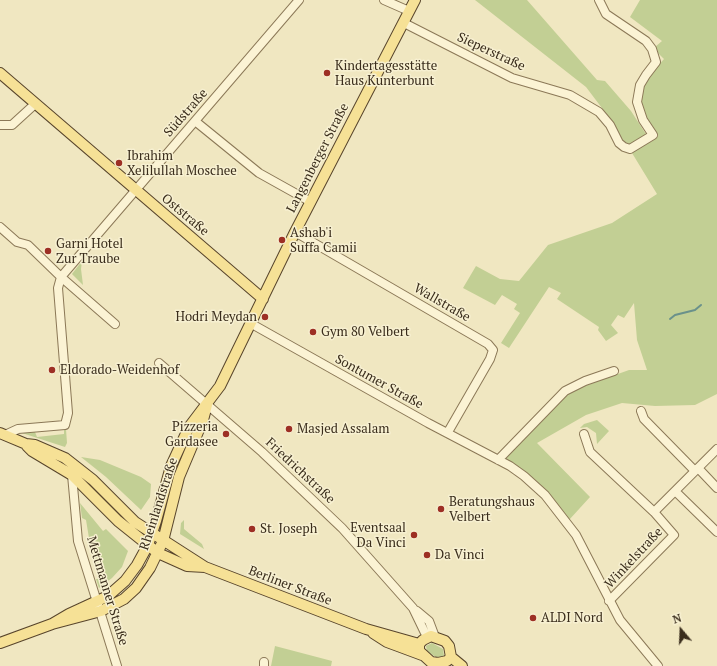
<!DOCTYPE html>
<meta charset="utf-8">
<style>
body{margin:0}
#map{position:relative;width:717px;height:666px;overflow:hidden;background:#f0e7c1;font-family:"PT Serif",serif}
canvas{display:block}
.north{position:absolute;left:661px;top:610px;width:40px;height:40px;-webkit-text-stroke:3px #f7f0d1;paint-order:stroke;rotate:341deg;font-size:11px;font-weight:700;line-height:16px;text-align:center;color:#3a2d1c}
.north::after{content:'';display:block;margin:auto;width:14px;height:18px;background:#3a2d1c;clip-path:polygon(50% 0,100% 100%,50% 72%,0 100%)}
</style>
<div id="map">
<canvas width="717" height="666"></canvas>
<div class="north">N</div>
</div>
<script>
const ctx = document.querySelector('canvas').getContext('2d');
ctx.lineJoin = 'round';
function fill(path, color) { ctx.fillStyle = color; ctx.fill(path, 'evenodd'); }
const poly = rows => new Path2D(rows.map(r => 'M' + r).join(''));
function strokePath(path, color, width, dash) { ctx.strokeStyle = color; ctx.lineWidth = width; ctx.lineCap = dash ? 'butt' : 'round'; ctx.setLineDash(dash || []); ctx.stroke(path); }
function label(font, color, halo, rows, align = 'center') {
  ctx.font = font + ' "PT Serif",serif'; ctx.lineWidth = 3; ctx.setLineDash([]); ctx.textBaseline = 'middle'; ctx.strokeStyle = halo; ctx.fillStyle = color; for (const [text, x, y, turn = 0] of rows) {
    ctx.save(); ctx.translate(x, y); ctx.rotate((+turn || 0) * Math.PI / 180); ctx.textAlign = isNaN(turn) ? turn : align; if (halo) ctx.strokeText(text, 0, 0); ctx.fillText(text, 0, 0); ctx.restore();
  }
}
const green = poly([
 [475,0,527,0,597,80,605,81,631,111,651,142,658,136,651,129,641,111,640,92,648,77,664,59,657,52,655,47,662,41,630,17,640,0,717,0,717,394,695,405,655,406,622,403,586,415,537,443,590,497,569,520,547,493,503,459,568,392,629,370,647,370,637,340,634,303,624,318,618,315,611,325,618,333,606,341,598,330,599,327,557,299,561,293,549,287,509,348,501,343,520,313,514,309,517,304,502,295,495,305,463,288,476,266,500,279,519,281,548,245,612,223,657,194,632,153,623,143,611,120,586,87],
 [82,261,81,269,83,285,72,274],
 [597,420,609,431,597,444,596,433,587,427,580,428,584,424],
 [64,429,66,429,67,443,65,447,22,433,35,432,37,437,64,434],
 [81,457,100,460,141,477,151,484,150,497,141,510,106,477],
 [80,503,103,531,106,529,128,551,122,567,112,578,99,588,96,579,100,579,91,550,86,520,82,518],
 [184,520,184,529,202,544,204,549,180,534,181,523],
 [432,643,443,649,444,656,437,658,427,651,426,646],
 [275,646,332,661,331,666,271,666]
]);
const stream = poly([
 [670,319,675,315,695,310,701,305]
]);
const minor = poly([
 [384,0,409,11],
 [404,23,512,78,570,95,599,112,610,125,619,143,624,147,630,149,653,135,643,120,637,102,640,85,646,75,656,62,652,49,646,41,606,14,599,0],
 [195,121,259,173,311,202],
 [0,125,12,125,35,104],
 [0,227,17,242,28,245,61,277,115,324],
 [295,232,488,344,493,350,490,359,448,432],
 [250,323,428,423,510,466,524,476,545,495,576,535,620,620,658,666],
 [159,363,262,452,342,528,413,608,427,637],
 [641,411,644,419,695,471],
 [584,434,590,452,654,512,674,535,609,601],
 [5,435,18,429,65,425,68,413,58,288,61,277,299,0],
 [498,460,565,391,585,381,614,371],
 [698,468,717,488],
 [72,475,78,541,117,666],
 [675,491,717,532],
 [654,512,717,449],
 [417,611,429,621,435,637],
 [264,666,264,662]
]);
const major = poly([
 [0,73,263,299],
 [0,433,26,444,35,445,65,458,93,480,135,522,205,567,366,629,419,644],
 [27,446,32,451,72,475,118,521,158,553,187,566,205,567],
 [52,624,69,614,108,596,125,581,137,565,148,545,156,521,171,466,189,427,220,386,295,232,415,0],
 [373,633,387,642,422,655],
 [431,636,445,641,449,646,451,657,447,661,438,663,431,662,419,651,419,644,423,640,431,636],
 [0,643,52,624,101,611,124,599,136,588,150,568,163,541,179,477,203,420,207,405],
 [451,657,462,666]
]);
const markers = [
 [327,73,4,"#9d2f24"],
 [119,163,4,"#9d2f24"],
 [282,240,4,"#9d2f24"],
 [48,251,4,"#9d2f24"],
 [265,317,4,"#9d2f24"],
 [313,332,4,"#9d2f24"],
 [52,370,4,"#9d2f24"],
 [289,429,4,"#9d2f24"],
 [226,434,4,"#9d2f24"],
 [441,509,4,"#9d2f24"],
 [252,529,4,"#9d2f24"],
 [414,535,4,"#9d2f24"],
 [427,555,4,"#9d2f24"],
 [533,618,4,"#9d2f24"]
];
const streetNames = [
 ["Sieperstraße",491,52,25],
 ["Südstraße",186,113,-49],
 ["Langenberger Straße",318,158,-63],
 ["Oststraße",185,215,40],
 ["Wallstraße",442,303,30],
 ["Sontumer Straße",379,382,29],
 ["Friedrichstraße",300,471,43],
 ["Rheinlandstraße",159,504,-72],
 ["Winkelstraße",634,558,-47],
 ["Berliner Straße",290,586,21],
 ["Mettmanner Straße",107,591,73]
];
const poiNames = [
 ["Kindertagesstätte",335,66],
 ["Haus Kunterbunt",335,81],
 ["Ibrahim",127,156],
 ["Xelilullah Moschee",127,171],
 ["Ashab'i",290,233],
 ["Suffa Camii",290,248],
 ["Garni Hotel",56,244],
 ["Zur Traube",56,259],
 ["Hodri Meydan",257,317,"right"],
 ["Gym 80 Velbert",321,332],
 ["Eldorado-Weidenhof",60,370],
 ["Pizzeria",218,427,"right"],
 ["Gardasee",218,442,"right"],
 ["Masjed Assalam",297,429],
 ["Beratungshaus",449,502],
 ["Velbert",449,517],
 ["Eventsaal",406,528,"right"],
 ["Da Vinci",406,543,"right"],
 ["St. Joseph",260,529],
 ["Da Vinci",435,555],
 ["ALDI Nord",541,618]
];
fill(green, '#c2cf94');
strokePath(stream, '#6a918b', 2);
strokePath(minor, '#8b7857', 10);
strokePath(major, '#58452c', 12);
strokePath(minor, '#fbf3d4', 8);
strokePath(major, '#f6e196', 10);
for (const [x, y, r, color] of markers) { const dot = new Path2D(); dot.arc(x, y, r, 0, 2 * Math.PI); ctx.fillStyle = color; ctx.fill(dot); strokePath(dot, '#f7f0d1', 1.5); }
label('13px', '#3a2d1c', '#f7f0d1', streetNames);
label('13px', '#3a2d1c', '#f7f0d1', poiNames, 'left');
</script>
